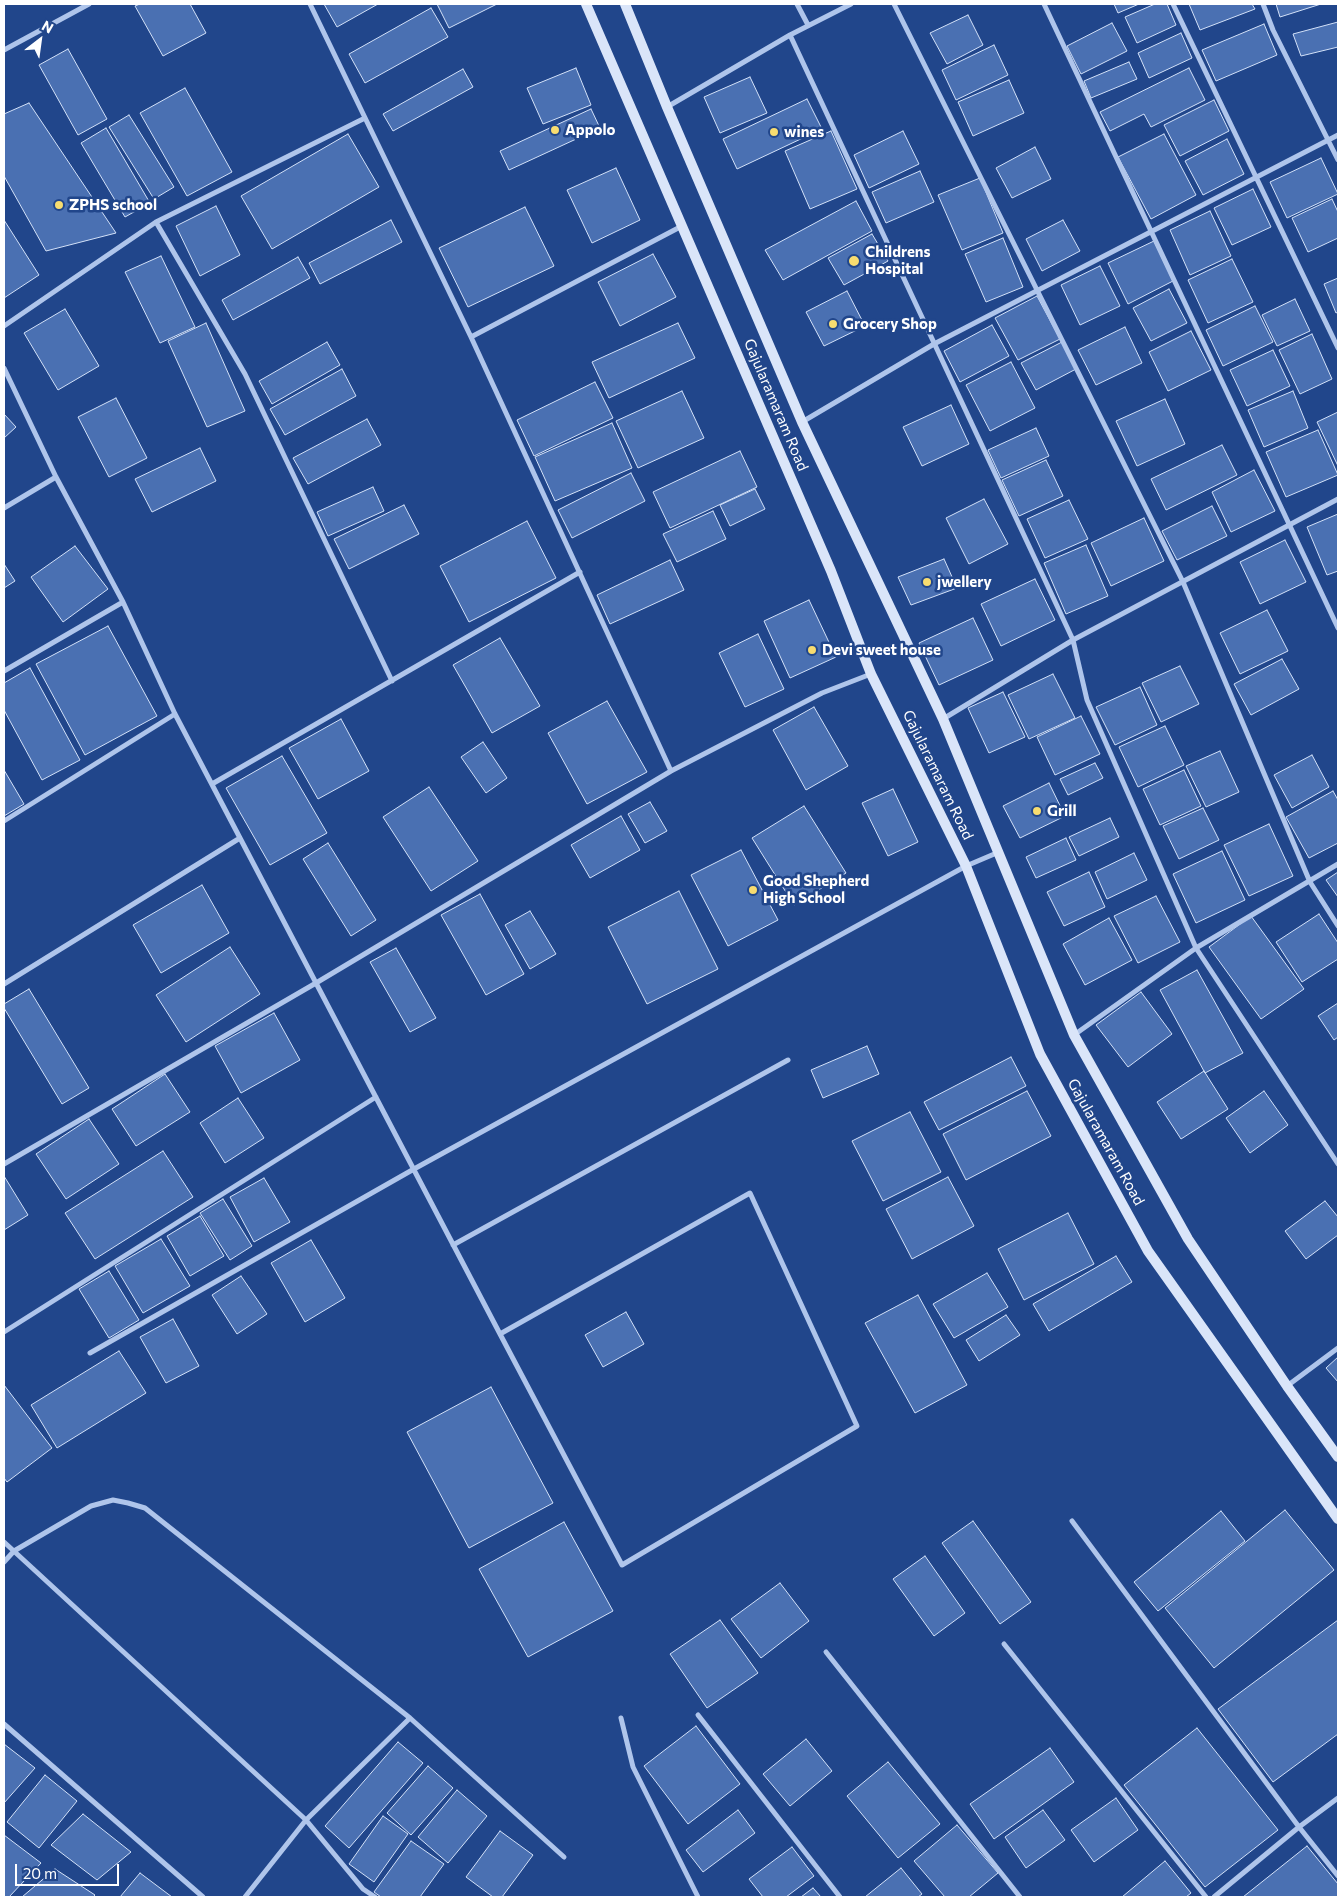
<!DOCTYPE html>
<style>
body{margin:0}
#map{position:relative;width:1342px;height:1901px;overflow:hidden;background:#21468b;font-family:Commissioner,sans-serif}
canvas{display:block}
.frame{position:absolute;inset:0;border:5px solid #fff;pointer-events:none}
.north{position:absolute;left:15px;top:15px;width:50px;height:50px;-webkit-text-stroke:4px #21468b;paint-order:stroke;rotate:30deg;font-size:14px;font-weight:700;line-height:20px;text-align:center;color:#fff}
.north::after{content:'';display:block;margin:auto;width:18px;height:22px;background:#fff;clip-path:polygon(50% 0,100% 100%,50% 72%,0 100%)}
.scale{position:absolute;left:15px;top:1864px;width:104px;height:22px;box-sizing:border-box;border:2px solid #fff;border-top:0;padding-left:6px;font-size:15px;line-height:18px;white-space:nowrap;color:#fff;-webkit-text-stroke:4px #21468b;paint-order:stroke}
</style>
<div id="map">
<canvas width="1342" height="1901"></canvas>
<div class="frame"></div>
<div class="north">N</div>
<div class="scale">20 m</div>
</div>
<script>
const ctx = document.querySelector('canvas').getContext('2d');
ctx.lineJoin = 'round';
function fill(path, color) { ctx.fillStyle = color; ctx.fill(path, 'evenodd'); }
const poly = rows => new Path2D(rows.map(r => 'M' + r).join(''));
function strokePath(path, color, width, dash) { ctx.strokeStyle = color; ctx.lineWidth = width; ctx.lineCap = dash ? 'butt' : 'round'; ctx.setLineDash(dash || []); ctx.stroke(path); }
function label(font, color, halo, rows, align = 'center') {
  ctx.font = font + ' Commissioner,sans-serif'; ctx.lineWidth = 5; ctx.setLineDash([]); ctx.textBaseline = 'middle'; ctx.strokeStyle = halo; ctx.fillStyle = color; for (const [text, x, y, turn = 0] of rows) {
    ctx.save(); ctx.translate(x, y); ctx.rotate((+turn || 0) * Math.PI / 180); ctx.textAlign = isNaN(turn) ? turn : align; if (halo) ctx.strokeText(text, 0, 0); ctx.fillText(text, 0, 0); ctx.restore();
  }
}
const building = poly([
 [140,4,190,4,206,33,163,56,135,6,140,4],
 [324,4,378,4,337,27,324,4],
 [437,4,497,4,449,28,437,4],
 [1114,4,1139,4,1118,13,1114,4],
 [1155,4,1167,4,1176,25,1137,43,1125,17,1155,4],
 [1189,4,1252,4,1255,9,1200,30,1189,4],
 [1276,4,1321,4,1280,17,1276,4],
 [431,8,448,37,365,83,349,54,431,8],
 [968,15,983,45,947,64,930,33,968,15],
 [1338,22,1338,47,1301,56,1293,34,1338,22],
 [1112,23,1127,51,1081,74,1067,46,1112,23],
 [1264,24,1277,55,1216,81,1202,50,1264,24],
 [1181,33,1192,58,1149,78,1138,53,1181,33],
 [994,45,1008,75,956,100,942,70,994,45],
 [68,49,107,119,78,135,39,65,68,49],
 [1129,62,1137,79,1091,98,1084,81,1129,62],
 [576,68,591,105,543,124,527,88,576,68],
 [1189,68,1205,100,1151,127,1144,114,1110,131,1100,112,1189,68],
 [463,69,473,87,393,131,383,114,463,69],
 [750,77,767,113,720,133,704,97,750,77],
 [1009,80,1024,113,973,136,958,102,1009,80],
 [185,88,232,172,187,196,140,113,185,88],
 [807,99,822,129,737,169,723,139,807,99],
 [1214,100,1229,131,1180,156,1164,125,1214,100],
 [29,103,116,233,46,251,4,176,4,114,29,103],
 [591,109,600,128,509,170,500,151,591,109],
 [129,115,174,187,154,199,109,127,129,115],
 [106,128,150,203,125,217,81,143,106,128],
 [831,131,857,189,810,209,785,151,831,131],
 [903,131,919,164,869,188,854,155,903,131],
 [348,134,379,187,272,249,241,196,348,134],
 [1164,134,1196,195,1151,219,1118,157,1164,134],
 [1227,139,1244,174,1203,195,1185,161,1227,139],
 [1035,147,1051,179,1012,198,996,168,1035,147],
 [1321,158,1338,194,1287,218,1270,182,1321,158],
 [616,168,640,220,592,243,567,190,616,168],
 [920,171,934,202,886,223,872,192,920,171],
 [980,178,1003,233,962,250,938,195,980,178],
 [1253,189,1271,227,1232,245,1214,208,1253,189],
 [1332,199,1338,212,1338,238,1308,252,1292,218,1332,199],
 [856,201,872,231,783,280,765,250,856,201],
 [216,206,240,255,200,276,176,226,216,206],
 [525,207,554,266,468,307,439,248,525,207],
 [1210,211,1231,256,1190,275,1170,230,1210,211],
 [4,220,39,275,4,298,4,220],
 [391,220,402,242,320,284,309,263,391,220],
 [1063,220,1080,251,1042,271,1026,239,1063,220],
 [872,234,888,261,844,285,828,258,872,234],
 [1003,238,1023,287,986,302,965,254,1003,238],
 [1154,241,1173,281,1128,304,1108,263,1154,241],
 [653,254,676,297,620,326,598,282,653,254],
 [161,256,195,327,160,343,125,272,161,256],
 [298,257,310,278,233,320,222,300,298,257],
 [1232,259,1253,302,1208,323,1188,280,1232,259],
 [1100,266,1120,306,1080,325,1061,285,1100,266],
 [1338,278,1338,312,1336,313,1324,284,1338,278],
 [1169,289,1187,323,1151,341,1133,308,1169,289],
 [847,291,865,326,824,346,806,312,847,291],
 [1037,296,1060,339,1018,360,995,318,1037,296],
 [1295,299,1310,331,1277,346,1262,315,1295,299],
 [1255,306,1273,342,1223,366,1206,330,1255,306],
 [65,309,99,366,58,390,24,333,65,309],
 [206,323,245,411,207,427,168,341,206,323],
 [678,323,695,358,609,398,592,362,678,323],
 [992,325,1009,356,960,382,944,351,992,325],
 [1125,327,1142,363,1096,385,1078,350,1125,327],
 [1191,331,1211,370,1168,391,1149,352,1191,331],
 [1312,334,1332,379,1300,394,1279,350,1312,334],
 [327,342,340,365,272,404,259,381,327,342],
 [1062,342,1076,369,1036,390,1021,363,1062,342],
 [1273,350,1290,386,1247,406,1230,370,1273,350],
 [1011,362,1035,408,990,431,966,385,1011,362],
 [342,369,356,396,285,435,270,409,342,369],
 [595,382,613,418,534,456,517,420,595,382],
 [682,391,704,438,638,468,616,421,682,391],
 [1293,391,1308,428,1264,447,1248,410,1293,391],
 [116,398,147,458,109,477,78,417,116,398],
 [1165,399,1185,444,1137,466,1116,421,1165,399],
 [951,405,969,444,922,466,903,427,951,405],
 [1338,412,1338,466,1317,422,1338,412],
 [4,414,16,427,4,438,4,414],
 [367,419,381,445,308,484,293,458,367,419],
 [612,423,632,468,555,501,535,457,612,423],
 [1036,428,1049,456,1001,478,988,450,1036,428],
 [1318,430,1338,475,1286,497,1266,452,1318,430],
 [1222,445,1237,475,1166,510,1151,479,1222,445],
 [200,448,216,481,152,512,135,479,200,448],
 [740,451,757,487,670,528,653,492,740,451],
 [1046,460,1063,496,1019,516,1002,480,1046,460],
 [1254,470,1275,511,1231,532,1212,492,1254,470],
 [631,473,645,501,572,538,558,510,631,473],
 [373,487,384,511,328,536,317,512,373,487],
 [755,489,765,509,730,526,720,505,755,489],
 [984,499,1008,544,969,564,946,518,984,499],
 [1069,500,1088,539,1045,558,1027,519,1069,500],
 [404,505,419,534,349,569,334,539,404,505],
 [1212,506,1227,536,1177,560,1162,531,1212,506],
 [713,511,726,539,677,562,663,534,713,511],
 [1338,514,1338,571,1327,575,1307,527,1338,514],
 [1144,518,1164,561,1111,586,1091,543,1144,518],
 [527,521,556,578,469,622,440,566,527,521],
 [1285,540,1306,582,1260,604,1240,562,1285,540],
 [1086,545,1108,596,1066,614,1044,563,1086,545],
 [75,546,108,589,63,622,31,577,75,546],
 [944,559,957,588,911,605,898,577,944,559],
 [670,560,684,590,610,624,597,595,670,560],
 [4,564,15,581,4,588,4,564],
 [1035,579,1055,620,1001,646,981,604,1035,579],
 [809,600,836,657,790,678,764,621,809,600],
 [1267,610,1288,651,1240,674,1220,633,1267,610],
 [973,618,993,660,939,685,919,643,973,618],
 [108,626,157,716,85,755,36,664,108,626],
 [758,634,784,689,745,707,719,653,758,634],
 [500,638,540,706,492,733,453,665,500,638],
 [1282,659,1299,689,1251,715,1234,684,1282,659],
 [1180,666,1199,704,1161,722,1142,683,1180,666],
 [30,668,80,760,42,780,4,710,4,683,30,668],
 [1053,674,1075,718,1029,739,1008,695,1053,674],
 [1140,687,1157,725,1115,745,1096,707,1140,687],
 [1003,692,1025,737,989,753,968,708,1003,692],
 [607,701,647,772,587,804,548,733,607,701],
 [814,707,848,766,806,790,773,730,814,707],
 [1081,716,1100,754,1055,775,1037,737,1081,716],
 [341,719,369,771,318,799,289,748,341,719],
 [1165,726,1184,765,1138,787,1119,747,1165,726],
 [483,742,507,778,486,793,461,757,483,742],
 [1220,751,1239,792,1206,807,1186,766,1220,751],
 [1312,755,1329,787,1292,808,1274,775,1312,755],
 [282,756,327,833,270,865,226,788,282,756],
 [1095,763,1103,778,1068,795,1060,779,1095,763],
 [4,770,24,804,4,816,4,770],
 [1184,770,1201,806,1160,825,1143,789,1184,770],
 [1049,783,1065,816,1020,838,1003,806,1049,783],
 [429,787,478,861,431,891,383,817,429,787],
 [893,789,918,842,888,856,862,803,893,789],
 [1333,791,1338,800,1338,843,1309,858,1286,817,1333,791],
 [650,802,667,831,645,843,628,814,650,802],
 [804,806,846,873,794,905,752,838,804,806],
 [1203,808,1219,840,1179,859,1163,826,1203,808],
 [621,816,640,850,590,878,571,845,621,816],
 [1110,818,1119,837,1079,856,1069,837,1110,818],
 [1269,824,1293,876,1249,896,1224,845,1269,824],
 [1066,838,1076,860,1036,878,1026,857,1066,838],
 [328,843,376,920,351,936,303,859,328,843],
 [741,850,778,920,728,946,691,875,741,850],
 [1222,851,1245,900,1196,923,1173,874,1222,851],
 [1134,853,1147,880,1107,899,1095,872,1134,853],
 [1089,872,1105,907,1064,926,1047,892,1089,872],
 [1338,872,1338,897,1326,880,1338,872],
 [202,885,229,933,161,973,133,925,202,885],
 [679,891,718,969,647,1004,608,927,679,891],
 [480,894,524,974,486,995,441,915,480,894],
 [1156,896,1180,942,1138,963,1114,916,1156,896],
 [530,911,556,954,530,969,505,925,530,911],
 [1319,914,1338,943,1338,959,1302,982,1276,942,1319,914],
 [1251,916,1304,989,1261,1019,1209,947,1251,916],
 [1109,918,1132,960,1085,985,1063,944,1109,918],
 [230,947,260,994,186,1042,156,995,230,947],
 [396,948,436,1018,410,1032,370,962,396,948],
 [1197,970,1243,1053,1205,1073,1160,990,1197,970],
 [29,989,89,1088,62,1104,4,1008,4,1004,29,989],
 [1141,992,1172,1034,1128,1067,1096,1025,1141,992],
 [1338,1003,1338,1037,1334,1040,1318,1016,1338,1003],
 [274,1013,300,1060,241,1093,215,1046,274,1013],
 [867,1046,879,1074,823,1098,811,1070,867,1046],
 [1011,1057,1026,1086,939,1130,924,1102,1011,1057],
 [1204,1071,1228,1109,1181,1139,1157,1102,1204,1071],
 [165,1074,190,1112,136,1146,112,1109,165,1074],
 [1027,1091,1051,1136,966,1180,943,1134,1027,1091],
 [1264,1091,1288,1125,1250,1153,1226,1118,1264,1091],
 [238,1098,264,1138,225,1163,200,1123,238,1098],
 [910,1112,941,1172,883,1201,852,1141,910,1112],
 [89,1119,119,1164,66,1199,36,1154,89,1119],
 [163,1151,193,1197,95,1259,65,1213,163,1151],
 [4,1176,28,1215,4,1230,4,1176],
 [948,1177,974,1226,912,1259,886,1209,948,1177],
 [264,1178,290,1222,254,1242,230,1197,264,1178],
 [223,1199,252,1246,230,1260,200,1213,223,1199],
 [1325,1201,1338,1217,1338,1235,1306,1259,1285,1231,1325,1201],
 [1068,1213,1094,1264,1024,1300,998,1249,1068,1213],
 [200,1216,224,1256,190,1276,167,1236,200,1216],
 [161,1239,190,1286,143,1313,115,1266,161,1239],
 [311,1240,345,1298,305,1322,271,1263,311,1240],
 [1116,1256,1132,1282,1049,1331,1033,1304,1116,1256],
 [109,1271,139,1320,109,1338,79,1289,109,1271],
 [987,1273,1008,1307,954,1338,933,1304,987,1273],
 [241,1276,267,1314,237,1334,212,1295,241,1276],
 [918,1295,967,1385,915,1413,865,1323,918,1295],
 [626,1312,644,1344,603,1367,585,1335,626,1312],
 [1006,1315,1020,1335,979,1361,966,1340,1006,1315],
 [173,1319,199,1366,166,1383,140,1337,173,1319],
 [119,1351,146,1393,57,1448,31,1405,119,1351],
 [1338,1357,1338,1382,1326,1368,1338,1357],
 [4,1385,52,1448,7,1482,4,1478,4,1385],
 [491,1387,553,1503,469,1548,407,1432,491,1387],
 [1285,1510,1334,1570,1214,1668,1165,1608,1285,1510],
 [1221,1511,1245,1541,1158,1611,1134,1582,1221,1511],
 [973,1521,1031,1602,1000,1624,942,1543,973,1521],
 [564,1522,613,1611,528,1657,479,1569,564,1522],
 [925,1556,965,1613,934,1636,893,1579,925,1556],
 [780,1583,809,1621,761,1658,731,1619,780,1583],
 [720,1620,758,1673,707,1708,670,1654,720,1620],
 [1338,1620,1338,1734,1273,1782,1218,1709,1338,1620],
 [696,1726,740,1784,688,1824,644,1766,696,1726],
 [1197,1728,1278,1830,1205,1887,1124,1785,1197,1728],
 [806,1739,832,1771,790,1806,763,1774,806,1739],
 [398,1742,423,1763,349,1848,325,1826,398,1742],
 [4,1744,35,1768,4,1803,4,1744],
 [1050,1748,1074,1782,994,1839,970,1804,1050,1748],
 [888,1762,940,1824,898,1858,847,1796,888,1762],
 [428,1766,453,1788,411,1835,387,1813,428,1766],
 [45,1775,77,1801,39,1848,7,1822,45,1775],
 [457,1790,487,1816,448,1863,418,1837,457,1790],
 [1116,1798,1138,1830,1094,1862,1071,1830,1116,1798],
 [738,1810,755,1833,703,1872,686,1850,738,1810],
 [1043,1810,1065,1840,1026,1868,1005,1837,1043,1810],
 [83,1814,131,1852,97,1880,51,1845,83,1814],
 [383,1816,408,1834,374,1882,349,1864,383,1816],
 [957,1825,998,1873,969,1897,945,1897,914,1861,957,1825],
 [500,1831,533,1855,502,1897,493,1897,466,1877,500,1831],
 [4,1835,41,1863,9,1897,4,1897,4,1835],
 [411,1841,444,1864,420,1897,381,1897,374,1892,411,1841],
 [1307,1846,1338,1884,1338,1897,1243,1897,1307,1846],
 [792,1847,814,1876,786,1897,763,1897,749,1879,792,1847],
 [1165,1861,1191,1893,1186,1897,1122,1897,1165,1861],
 [901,1868,922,1894,918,1897,865,1897,901,1868],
 [55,1869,95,1895,93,1897,22,1897,55,1869],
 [140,1873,172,1897,120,1897,140,1873],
 [813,1888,821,1897,801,1897,813,1888]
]);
const minor = poly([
 [310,4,471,337,671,771],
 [797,4,808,25],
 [894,4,1183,582,1310,882,1338,926],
 [1044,4,1338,628],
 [1173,4,1338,348],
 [1263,4,1273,30,1338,160],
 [790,35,1073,640,1087,700,1196,948,1338,1164],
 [4,50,89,4],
 [667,107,790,35,851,4],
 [156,222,245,374,392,681],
 [4,326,156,222,365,118],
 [471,337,682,226],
 [4,368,56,477,123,602,175,714,500,1334,622,1565,857,1426,750,1193,500,1334],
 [802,422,934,344,1338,135],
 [4,508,56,477],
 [4,671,123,602],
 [943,719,1073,640,1338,499],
 [212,784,580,572],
 [4,821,175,714],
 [4,984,240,838],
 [1074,1035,1196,948,1338,864],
 [4,1164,316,983,671,771,822,693,871,674],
 [453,1245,788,1060],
 [4,1332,376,1097],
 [90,1353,414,1169,966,866,999,852],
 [1287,1386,1338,1348],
 [1072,1521,1299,1827,1338,1876],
 [4,1542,306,1820,363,1889,375,1897],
 [4,1562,14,1551,91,1506,113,1500,128,1503,145,1508,410,1718,564,1857],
 [1004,1644,1206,1897],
 [826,1652,1020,1897],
 [698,1715,840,1897],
 [621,1718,633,1767,698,1897],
 [4,1724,203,1897],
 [245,1897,306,1820,410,1718],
 [1214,1897,1299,1827,1338,1798]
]);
const secondary = poly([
 [586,4,831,571,871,674,966,866,1040,1054,1148,1251,1338,1519],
 [625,4,667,107,802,422,943,719,1074,1035,1188,1239,1287,1386,1338,1457]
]);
const markers = [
 [555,130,5,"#f7dc70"],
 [774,132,5,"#f7dc70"],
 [59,205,5,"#f7dc70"],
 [854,261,6,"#f7dc70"],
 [833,324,5,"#f7dc70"],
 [927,582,5,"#f7dc70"],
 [812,650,5,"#f7dc70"],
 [1037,811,5,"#f7dc70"],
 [753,890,5,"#f7dc70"]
];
const poiNames = [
 ["Appolo",565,130],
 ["wines",784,132],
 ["ZPHS school",69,205],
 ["Childrens",865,252],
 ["Hospital",865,269],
 ["Grocery Shop",843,324],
 ["jwellery",937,582],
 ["Devi sweet house",822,650],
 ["Grill",1047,811],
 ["Good Shepherd",763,881],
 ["High School",763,898]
];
const streetNames = [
 ["Gajularamaram Road",776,405,67],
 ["Gajularamaram Road",938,775,64],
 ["Gajularamaram Road",1106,1142,61]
];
fill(building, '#4a70b2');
strokePath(building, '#d3e1f8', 1);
strokePath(minor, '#afc5eb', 5);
strokePath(secondary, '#dae5f9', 10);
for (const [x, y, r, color] of markers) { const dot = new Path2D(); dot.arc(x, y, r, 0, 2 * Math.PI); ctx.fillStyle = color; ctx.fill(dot); strokePath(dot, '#21468b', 2); }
label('bold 15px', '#fff', '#21468b', poiNames, 'left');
label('15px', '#fff', '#21468b', streetNames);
</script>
